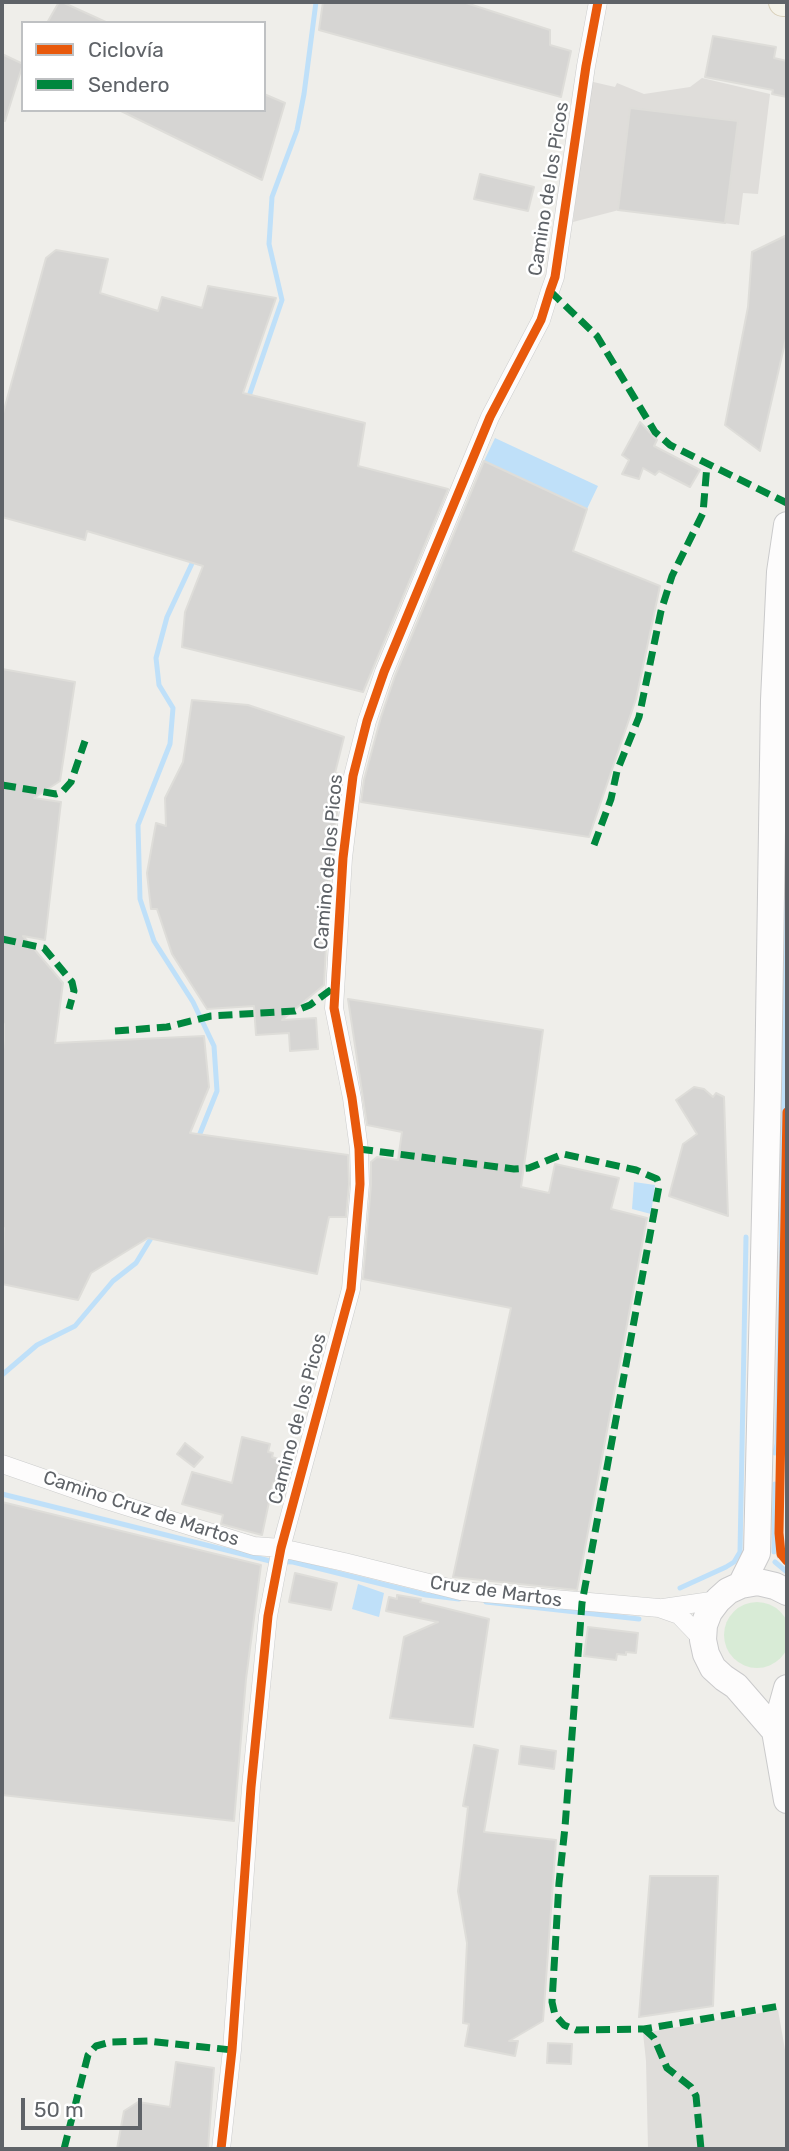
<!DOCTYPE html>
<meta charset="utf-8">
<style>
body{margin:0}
#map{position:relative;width:789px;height:2151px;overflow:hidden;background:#efeeea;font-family:Rubik,sans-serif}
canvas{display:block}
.frame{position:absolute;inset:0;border:4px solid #5f6368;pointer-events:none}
.legend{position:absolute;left:21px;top:21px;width:245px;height:91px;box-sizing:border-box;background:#fff;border:2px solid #bfc1c3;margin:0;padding:9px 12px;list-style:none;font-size:21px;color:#5f6368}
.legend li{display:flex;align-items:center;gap:14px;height:35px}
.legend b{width:35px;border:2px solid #bfc1c3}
.scale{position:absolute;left:21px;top:2098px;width:121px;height:32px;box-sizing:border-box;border:4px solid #5f6368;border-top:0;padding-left:9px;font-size:21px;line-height:24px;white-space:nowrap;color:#5f6368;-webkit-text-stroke:5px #fff;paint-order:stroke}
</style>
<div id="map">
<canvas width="789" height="2151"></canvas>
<div class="frame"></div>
<ul class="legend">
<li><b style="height:9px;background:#e8590c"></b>Ciclovía</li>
<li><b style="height:9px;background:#00873e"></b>Sendero</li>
</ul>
<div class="scale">50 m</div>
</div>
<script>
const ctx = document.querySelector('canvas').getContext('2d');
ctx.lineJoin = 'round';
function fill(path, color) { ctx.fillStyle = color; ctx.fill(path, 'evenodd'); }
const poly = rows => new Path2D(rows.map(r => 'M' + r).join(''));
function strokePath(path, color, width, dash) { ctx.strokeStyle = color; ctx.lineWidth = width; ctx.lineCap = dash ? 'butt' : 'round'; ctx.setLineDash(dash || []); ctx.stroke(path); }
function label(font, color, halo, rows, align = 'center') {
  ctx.font = font + ' Rubik,sans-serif'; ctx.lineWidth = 5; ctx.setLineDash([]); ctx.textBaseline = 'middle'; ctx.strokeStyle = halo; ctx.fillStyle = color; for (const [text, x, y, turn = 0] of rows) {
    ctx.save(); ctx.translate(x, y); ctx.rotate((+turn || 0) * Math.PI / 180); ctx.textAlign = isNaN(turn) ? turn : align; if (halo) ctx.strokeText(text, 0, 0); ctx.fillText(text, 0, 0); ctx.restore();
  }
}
const industrial = poly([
 [702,78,770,94,758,194,743,193,739,225,619,210,573,222,589,81,615,87,617,83,644,94,690,87],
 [778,2010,787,2061,787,2149,648,2149,646,2061,643,2033]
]);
const green = poly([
 '724 1635a33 33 0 1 1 66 0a33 33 0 1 1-66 0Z'
]);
const water = poly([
 [495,438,598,486,587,509,484,461],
 [634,1182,655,1185,651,1214,632,1209],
 [358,1584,384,1593,379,1617,352,1609]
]);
const stream = poly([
 [248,399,282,300,269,244,272,197,297,130,304,94,316,2],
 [195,557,167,617,156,658,159,685,173,708,170,744,138,825,140,899,154,941,193,1002,214,1046,217,1091,197,1141],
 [2,1375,37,1345,75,1326,113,1281,136,1263,153,1235],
 [775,1453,777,1444,781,1277,787,779],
 [2,1494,270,1561,293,1562,426,1595,459,1599],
 [774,1552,775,1484],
 [775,1562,787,1572],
 [680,1588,726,1567,734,1562,740,1552,746,1237],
 [486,1602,639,1619]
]);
const building = poly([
 [59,2,62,2,108,23,47,23,59,2],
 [323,2,463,2,550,30,550,45,571,51,561,97,319,30,323,2],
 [713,36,776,47,774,58,787,61,787,97,772,94,773,90,705,77,713,36],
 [2,54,23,64,5,121,2,121,2,54],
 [264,94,285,103,262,180,119,110,264,110,264,94],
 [630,108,738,121,725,223,618,210,630,108],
 [480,174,534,187,528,211,474,199,480,174],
 [787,235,787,334,760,451,725,425,748,307,752,252,787,235],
 [56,250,108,259,100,293,158,311,162,297,202,308,208,286,276,298,243,393,365,423,358,466,448,489,363,692,182,647,185,612,203,566,87,531,85,540,2,517,2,417,46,258,56,250],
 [640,422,657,440,654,446,700,470,690,487,659,471,655,475,643,468,639,479,622,474,629,460,622,455,640,422],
 [484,461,587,509,573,551,660,586,636,699,589,837,361,802,364,780,381,717,395,676,484,461],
 [2,669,75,682,60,781,34,798,61,802,45,940,23,936,63,983,55,1043,204,1036,209,1087,190,1133,348,1155,349,1184,346,1217,329,1217,317,1274,148,1238,91,1273,78,1300,2,1284,4,1228,2,1228,2,1059,4,1041,4,1024,2,1021,2,669],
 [192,700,248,705,344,737,335,773,342,775,330,865,324,985,282,1020,316,1018,318,1049,290,1051,289,1033,256,1035,254,1006,207,1009,172,954,157,909,151,909,147,873,156,823,166,826,165,798,183,762,192,700],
 [348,999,543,1030,521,1187,549,1193,555,1164,619,1178,611,1209,647,1218,577,1590,453,1577,511,1308,363,1279,371,1185,371,1162,377,1157,398,1160,402,1132,367,1125,348,999],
 [694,1087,704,1089,713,1097,716,1093,724,1097,728,1216,669,1196,683,1144,697,1134,676,1100,694,1087],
 [242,1437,270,1444,268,1452,273,1453,272,1457,281,1460,275,1483,273,1483,262,1535,221,1524,223,1515,182,1504,192,1472,232,1483,242,1437],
 [185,1443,203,1457,194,1467,177,1454,185,1443],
 [2,1502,261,1565,246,1679,234,1821,2,1795,2,1502],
 [295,1573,337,1583,331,1610,289,1602,295,1573],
 [397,1595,421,1599,420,1602,489,1619,473,1727,390,1718,404,1637,438,1622,386,1611,389,1597,397,1599,397,1595],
 [588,1627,638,1633,636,1653,626,1652,626,1655,617,1654,616,1660,584,1656,588,1627],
 [474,1745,498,1750,484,1832,556,1840,543,2021,509,2041,518,2041,515,2056,465,2046,469,2024,463,2023,467,1943,458,1891,468,1807,463,1806,474,1745],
 [521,1746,556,1751,554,1769,519,1764,521,1746],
 [650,1876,718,1876,713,2006,639,2017,650,1876],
 [548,2043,572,2044,571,2064,547,2063,548,2043],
 [176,2062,214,2068,208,2149,117,2149,124,2111,138,2102,170,2107,176,2062]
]);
const path = poly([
 [777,1557,787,1554]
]);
const street = poly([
 [2,1464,103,1499,254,1546,281,1548,344,1562,461,1591,659,1608,679,1615,703,1640],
 [663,1608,718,1600],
 [221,2149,232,2050,251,1787,268,1616,281,1548,351,1289,360,1184,359,1149,352,1098,334,1008,343,858,353,776,367,721,384,672,490,417,541,320,550,291,555,277,586,66,598,2]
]);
const secondary = poly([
 [741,1585,757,1553,768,1088,774,700,780,572,787,525],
 [787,1688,775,1731,787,1800],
 [775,1731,736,1686,724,1678,713,1668,706,1654,703,1640,704,1625,709,1612,718,1600,728,1591,741,1585,758,1582,775,1586,787,1592]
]);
const primary = poly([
 [783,2,787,2]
]);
const quiet = poly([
 [550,291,597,336,655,432,670,445,787,503],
 [2,785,56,794,62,792,71,782,85,741],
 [594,845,611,799,617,771,639,717,661,611,672,576,703,513,707,465],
 [2,939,44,948,72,982,74,991,69,1009],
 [115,1031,167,1027,211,1016,295,1011,310,1005,336,986],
 [359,1149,514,1169,529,1168,563,1154,636,1170,657,1179,659,1186,582,1603,565,1827,559,1883,552,2002,555,2015,564,2025,576,2030,644,2029,780,2006],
 [644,2029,654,2038,667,2068,691,2087,696,2096,701,2149],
 [64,2149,88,2055,96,2046,111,2042,148,2041,232,2050]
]);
const cycleway = poly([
 [787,1112,779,1533,781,1554,787,1561],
 [221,2149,232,2050,251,1787,268,1616,281,1548,351,1289,360,1184,359,1149,352,1098,334,1008,343,858,353,776,367,721,384,672,490,417,541,320,550,291,555,277,586,66,598,2]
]);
const streetNames = [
 ["Camino de los Picos",549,189,-81],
 ["Camino de los Picos",329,862,-85],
 ["Camino de los Picos",298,1419,-75],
 ["Camino Cruz de Martos",141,1509,18],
 ["Cruz de Martos",496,1592,8]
];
fill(industrial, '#dfddda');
fill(green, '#d8ebd6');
fill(water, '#bfe0f9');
strokePath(stream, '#bfe0f9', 5);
fill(building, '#d6d5d3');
strokePath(building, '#deddd9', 2);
strokePath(street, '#cbcccc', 19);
strokePath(secondary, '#cacacb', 28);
strokePath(primary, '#d7ceb8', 30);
strokePath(path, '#cacfcc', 2.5, [7, 3.5]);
strokePath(street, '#fdfcfc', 18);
strokePath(secondary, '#fdfcfc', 26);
strokePath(primary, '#f4f2e9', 28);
strokePath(quiet, '#00873e', 7, [14, 7]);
strokePath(cycleway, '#e8590c', 9);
label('19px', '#5f6368', '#fff', streetNames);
</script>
